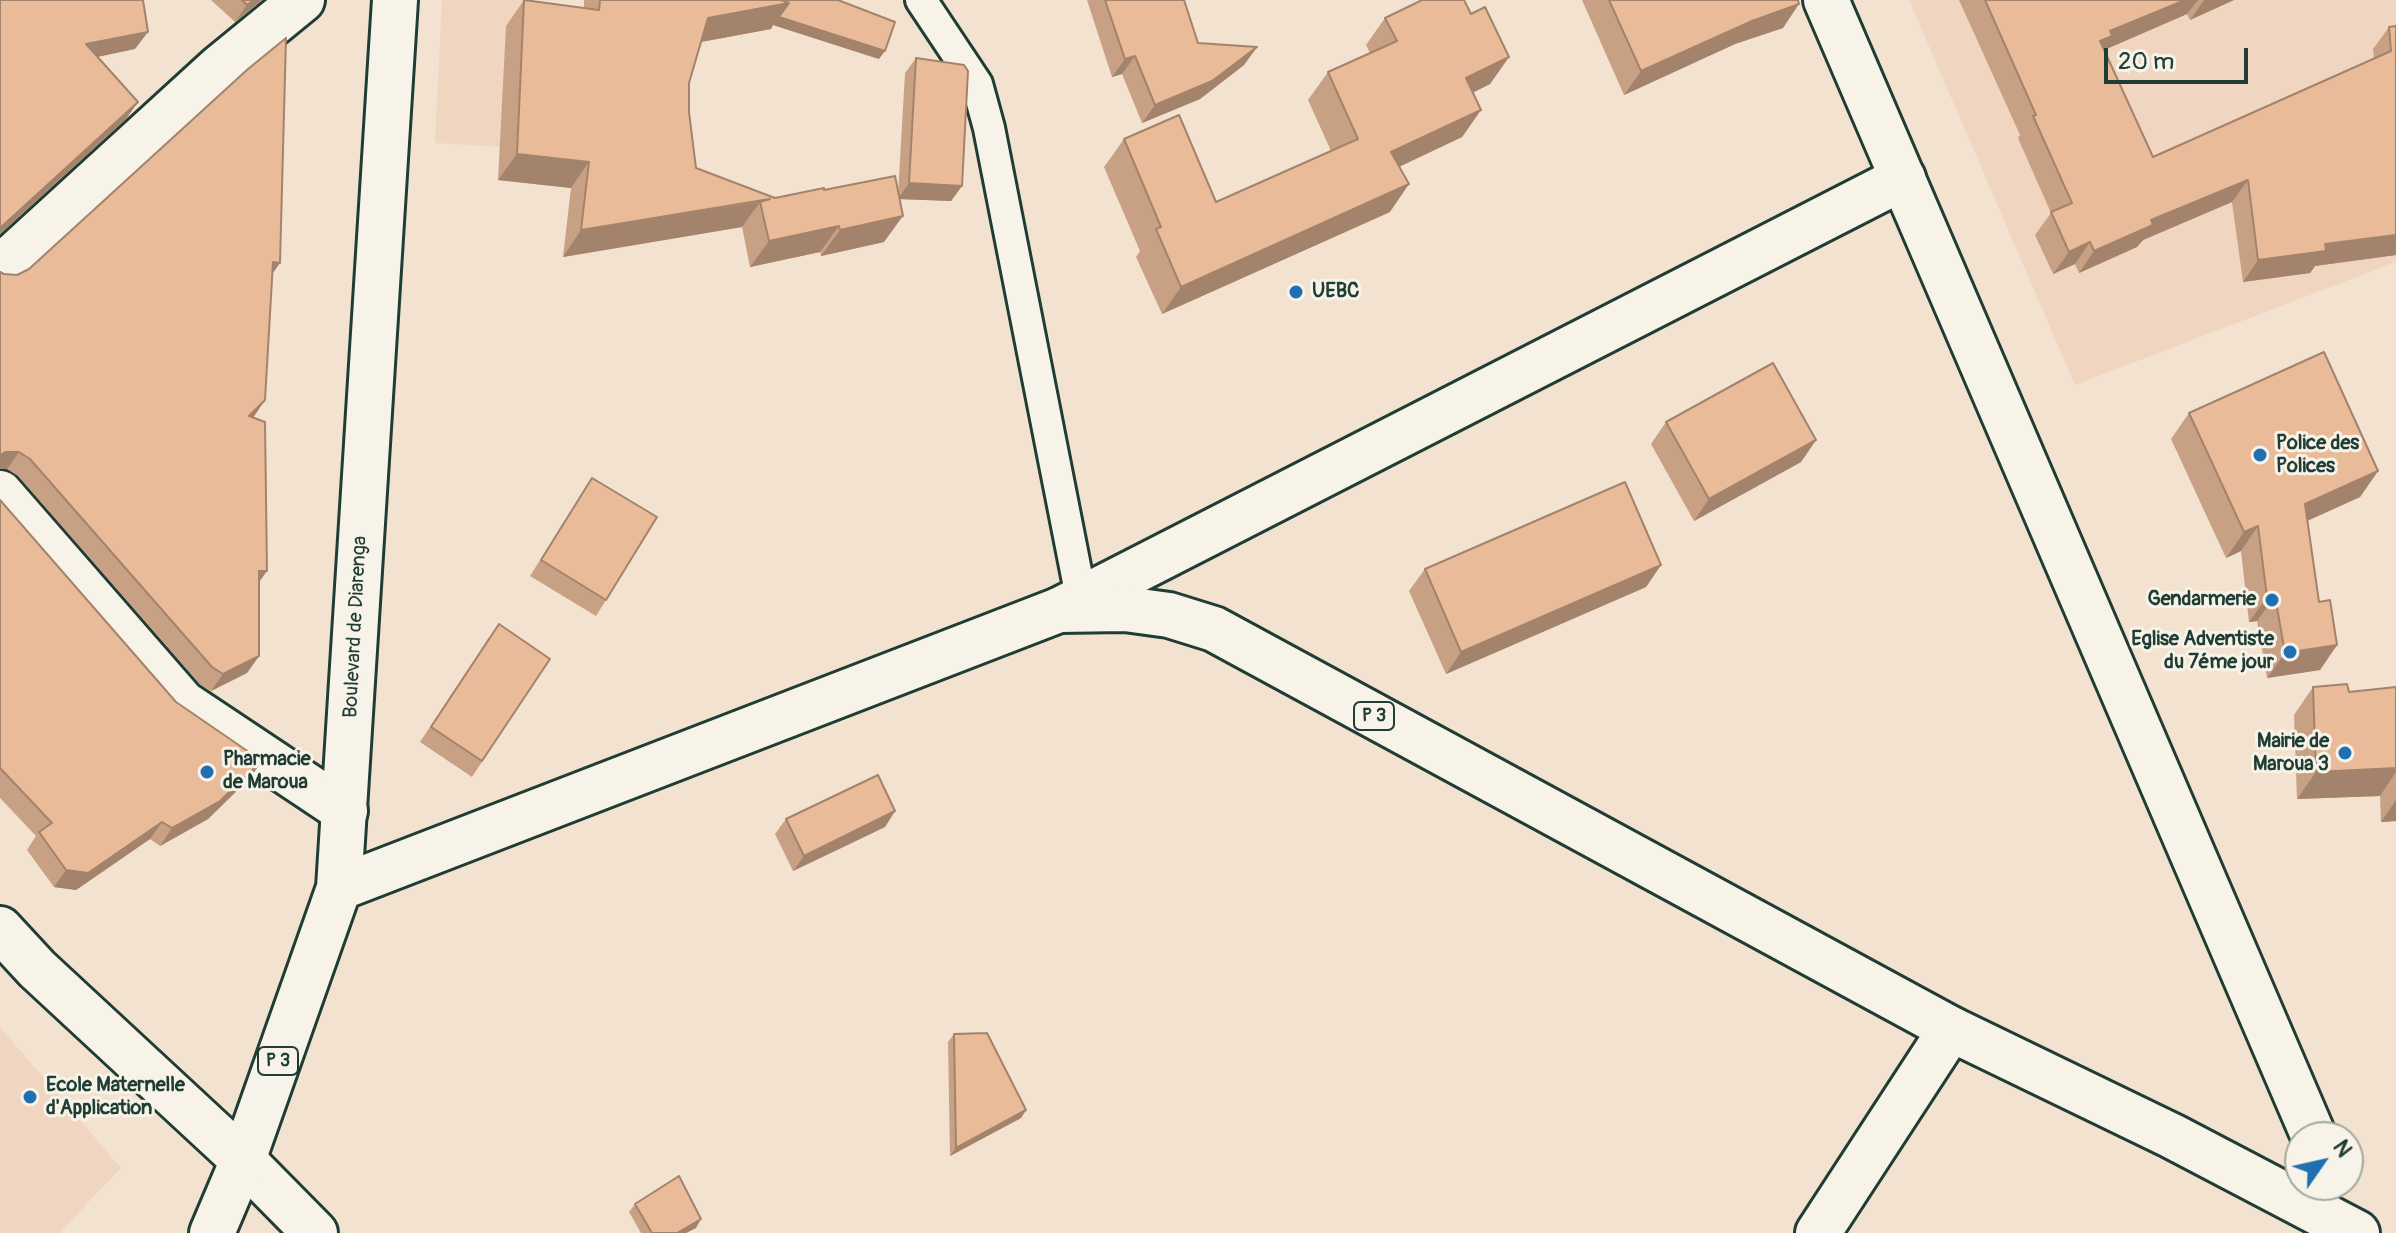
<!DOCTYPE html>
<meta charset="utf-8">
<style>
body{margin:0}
#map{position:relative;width:2396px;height:1233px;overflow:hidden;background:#f3e2d0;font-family:Pangolin,sans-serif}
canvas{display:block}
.north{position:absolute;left:2284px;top:1121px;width:80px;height:80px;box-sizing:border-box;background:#f7f3e8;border:2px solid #a1aaa0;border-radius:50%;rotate:56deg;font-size:22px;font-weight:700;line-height:32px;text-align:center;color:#1f3d34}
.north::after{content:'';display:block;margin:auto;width:28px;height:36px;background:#1f6fb2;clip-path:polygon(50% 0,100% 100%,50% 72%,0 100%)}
.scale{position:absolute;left:2104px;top:48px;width:144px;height:36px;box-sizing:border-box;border:4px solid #1f3d34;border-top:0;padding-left:10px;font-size:24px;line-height:28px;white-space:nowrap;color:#1f3d34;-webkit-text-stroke:6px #f7f3e8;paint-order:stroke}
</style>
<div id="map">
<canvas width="2396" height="1233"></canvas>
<div class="north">N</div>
<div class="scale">20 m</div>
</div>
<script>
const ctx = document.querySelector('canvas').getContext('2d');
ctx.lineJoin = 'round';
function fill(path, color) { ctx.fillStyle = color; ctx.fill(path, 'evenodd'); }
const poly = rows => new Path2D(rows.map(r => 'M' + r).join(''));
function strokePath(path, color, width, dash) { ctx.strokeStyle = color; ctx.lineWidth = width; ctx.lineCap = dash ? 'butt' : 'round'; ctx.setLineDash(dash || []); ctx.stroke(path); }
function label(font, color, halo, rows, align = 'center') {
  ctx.font = font + ' Pangolin,sans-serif'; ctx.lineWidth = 6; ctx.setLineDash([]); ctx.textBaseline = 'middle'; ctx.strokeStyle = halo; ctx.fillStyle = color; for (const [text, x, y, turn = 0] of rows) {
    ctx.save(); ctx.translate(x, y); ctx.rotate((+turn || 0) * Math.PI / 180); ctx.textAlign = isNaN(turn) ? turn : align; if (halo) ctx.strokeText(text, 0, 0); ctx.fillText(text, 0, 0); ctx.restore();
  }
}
const built = poly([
 [442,0,527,0,521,148,435,143],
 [1909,0,2396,0,2396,262,2075,385],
 [0,1027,121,1168,59,1233,0,1233]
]);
const lane = poly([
 [921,0,977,84,989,128,1081,597]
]);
const street = poly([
 [0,268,220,67,302,0],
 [0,493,183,703,345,811],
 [1059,610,1903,178],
 [1818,1233,1951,1029]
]);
const secondary = poly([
 [0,929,37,969,243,1160,315,1233]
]);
const primary = poly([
 [1826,0,2314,1137],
 [339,888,1059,610,1125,609,1169,615,1214,629,1951,1029,2172,1136,2357,1233],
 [212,1233,243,1160,339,888,395,0]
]);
const wall = poly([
 [211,0,262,0,235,22],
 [524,0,584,8,584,0,838,0,879,59,773,25,771,29,701,42,689,83,689,112,696,168,775,198,824,190,898,195,905,73,916,58,962,186,951,201,899,199,884,242,821,256,820,252,750,267,742,227,563,257,571,188,498,180,506,26],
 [1087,0,1184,0,1198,43,1257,47,1244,65,1200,99,1142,123,1122,74,1112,77],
 [1582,0,1798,0,1783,28,1735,44,1624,95],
 [1959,0,2234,0,2190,20,2187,14,2104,50,2153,157,2374,59,2373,49,2389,27,2396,26,2396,255,2315,266,2310,273,2243,282,2232,202,2143,240,2137,247,2079,273,2075,264,2053,274,2035,235,2051,213,2018,138,2020,135],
 [1471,14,1509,57,1490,84,1473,92,1481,110,1462,137,1399,167,1390,212,1162,314,1136,257,1140,251,1104,167,1124,139,1216,202,1331,151,1308,100,1328,72,1370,53,1366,45,1385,18],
 [4,274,272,275,265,400,253,417,259,582,259,656,247,673,211,691,200,684,18,476,7,469],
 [2189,413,2378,471,2360,497,2307,521,2319,602,2337,645,2320,670,2267,678,2257,621,2249,622,2241,551,2226,558,2171,439],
 [1666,422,1816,440,1801,462,1694,521,1651,444],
 [592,478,606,600,596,616,530,576],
 [0,500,176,702,262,761,250,778,208,819,160,846,150,839,76,890,54,887,27,850,36,836,0,798],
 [1661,565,1646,587,1446,674,1409,591,1425,569],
 [488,639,550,659,472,777,420,742],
 [2313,687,2349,692,2396,687,2396,821,2381,822,2380,796,2297,799,2294,715],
 [895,811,885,827,793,871,775,834,786,819],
 [954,1034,1026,1110,1021,1118,950,1156,948,1042],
 [635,1204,696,1228,686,1233,641,1233,629,1212]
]);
const shadedWall = poly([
 [254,0,262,0,235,22,247,5],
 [2185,0,2198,0,2187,14,2102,51,2100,41,2110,31],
 [2204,0,2234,0,2190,20],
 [789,3,885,51,879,59,773,25,771,29,690,44,708,18],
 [1799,4,1783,28,1735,44,1624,95,1641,71,1752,21],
 [148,32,135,49,74,62,86,44],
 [1257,47,1244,65,1200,99,1142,123,1155,105],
 [1135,56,1122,74,1112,77,1125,59],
 [1509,57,1490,84,1447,106,1466,78],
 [138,102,126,119,0,234,0,228],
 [1481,110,1462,137,1371,180,1391,152],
 [517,154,589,162,571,188,498,180],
 [2248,180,2232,202,2143,240,2137,247,2079,273,2094,251,2151,220],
 [909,183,962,186,951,201,898,199],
 [1409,184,1390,212,1162,314,1181,287],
 [760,202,742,227,563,257,581,230],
 [903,216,884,242,821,256,840,230],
 [839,226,820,252,750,267,769,241],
 [2396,235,2396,255,2315,266,2310,273,2243,282,2258,260,2325,244],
 [2090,242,2075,264,2053,274,2069,252],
 [273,262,280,263,268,280],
 [265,400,253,418,249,416],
 [1816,440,1801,462,1694,521,1709,499],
 [6,452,19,452,7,469,0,469,0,455],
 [2378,471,2360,497,2287,530,2305,504],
 [2258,526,2241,551,2226,558,2244,532],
 [1661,565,1646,587,1446,674,1461,652],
 [259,571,267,571,255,588],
 [2275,596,2257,621,2249,622,2267,597],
 [2337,645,2320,670,2267,678,2285,653],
 [259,656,247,673,211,691,223,674],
 [262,761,250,778,208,819,160,846,172,828],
 [2396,768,2396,772,2380,796,2297,799,2316,772],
 [2396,800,2396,821,2381,822],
 [895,811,885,827,793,871,804,856],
 [162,822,150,839,76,890,54,887,66,870],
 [1026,1110,1021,1118,950,1156,956,1148],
 [701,1219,696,1228,686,1233,677,1233]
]);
const building = poly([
 [0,0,143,0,148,32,86,44,138,102,0,228,0,0],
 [242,0,254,0,247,5,242,0],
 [524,0,599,10,600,0,781,0,789,3,708,18,689,83,689,112,696,168,775,198,824,188,824,190,895,176,903,216,840,230,839,226,769,241,760,202,770,199,581,230,589,162,517,154,524,0],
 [782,0,838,0,895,22,885,51,779,17,789,3,782,0],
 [1105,0,1184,0,1198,43,1257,47,1212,81,1155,105,1135,56,1125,59,1105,0],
 [1422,0,1464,0,1471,14,1485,7,1509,57,1466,78,1481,110,1391,152,1409,184,1181,287,1156,229,1161,227,1124,139,1179,115,1216,202,1358,139,1328,72,1397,41,1385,18,1422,0],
 [1609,0,1798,0,1799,4,1752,21,1641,71,1609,0],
 [1985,0,2185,0,2110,31,2112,36,2100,41,2153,157,2391,51,2389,27,2396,26,2396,235,2325,244,2326,251,2258,260,2248,180,2151,220,2153,225,2094,251,2090,242,2069,252,2051,212,2072,203,2033,116,2036,115,1985,0],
 [286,38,280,263,273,262,265,400,249,416,265,422,267,571,259,571,259,656,223,674,212,667,30,459,19,452,6,452,0,455,0,272,4,274,17,275,29,269,248,69,286,38],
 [916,58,964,65,968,71,962,186,909,183,916,58],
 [2324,352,2378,471,2305,504,2319,602,2330,600,2337,645,2285,653,2275,596,2267,597,2258,526,2244,532,2189,413,2324,352],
 [1773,363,1816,440,1709,499,1666,422,1773,363],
 [592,478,657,517,606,600,541,560,592,478],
 [1625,482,1661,565,1461,652,1425,569,1625,482],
 [0,500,176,702,262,761,220,801,172,828,162,822,88,873,66,870,39,832,52,823,0,768,0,500],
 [499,624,550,659,482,761,431,727,499,624],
 [2347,684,2349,692,2396,687,2396,768,2316,772,2313,687,2347,684],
 [878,775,895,811,804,856,786,819,878,775],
 [987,1033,1026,1110,956,1148,954,1034,987,1033],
 [679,1176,701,1219,677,1233,652,1233,635,1204,679,1176]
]);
const markers = [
 [1296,292,8,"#1f6fb2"],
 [2260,455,8,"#1f6fb2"],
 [2272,600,8,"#1f6fb2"],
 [2290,652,8,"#1f6fb2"],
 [2345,753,8,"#1f6fb2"],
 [207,772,8,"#1f6fb2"],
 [30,1097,8,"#1f6fb2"]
];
const shields = [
 [1374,716,40],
 [278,1061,40]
];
const shieldNames = [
 ["P 3",1374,716],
 ["P 3",278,1061]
];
const poiNames = [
 ["UEBC",1312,292],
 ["Police des",2276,444],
 ["Polices",2276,467],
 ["Gendarmerie",2256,600,"right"],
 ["Eglise Adventiste",2274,640,"right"],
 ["du 7éme jour",2274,663,"right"],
 ["Mairie de",2329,742,"right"],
 ["Maroua 3",2329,765,"right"],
 ["Pharmacie",223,760],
 ["de Maroua",223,783],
 ["Ecole Maternelle",46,1086],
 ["d'Application",46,1109]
];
const streetNames = [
 ["Boulevard de Diarenga",356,627,-87]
];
fill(built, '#f0d6c0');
strokePath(lane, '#1f3d34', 36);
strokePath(street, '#1f3d34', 50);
strokePath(secondary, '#1f3d34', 50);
strokePath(primary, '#1f3d34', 50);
strokePath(lane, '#f7f3e8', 30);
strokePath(street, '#f7f3e8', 44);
strokePath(secondary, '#f7f3e8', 44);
strokePath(primary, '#f7f3e8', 44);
fill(wall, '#c8a184');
fill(shadedWall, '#a3836b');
fill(building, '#e9bb99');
strokePath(building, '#a3836b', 2);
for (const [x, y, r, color] of markers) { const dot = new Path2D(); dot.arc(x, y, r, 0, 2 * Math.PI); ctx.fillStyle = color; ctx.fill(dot); strokePath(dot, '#f7f3e8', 3); }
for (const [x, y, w] of shields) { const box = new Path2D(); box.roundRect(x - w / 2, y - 14, w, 28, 6); ctx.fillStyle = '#f7f3e8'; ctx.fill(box); strokePath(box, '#1f3d34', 2); }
label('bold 18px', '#1f3d34', null, shieldNames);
label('bold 20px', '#1f3d34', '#f7f3e8', poiNames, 'left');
label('20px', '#1f3d34', '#f7f3e8', streetNames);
</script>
